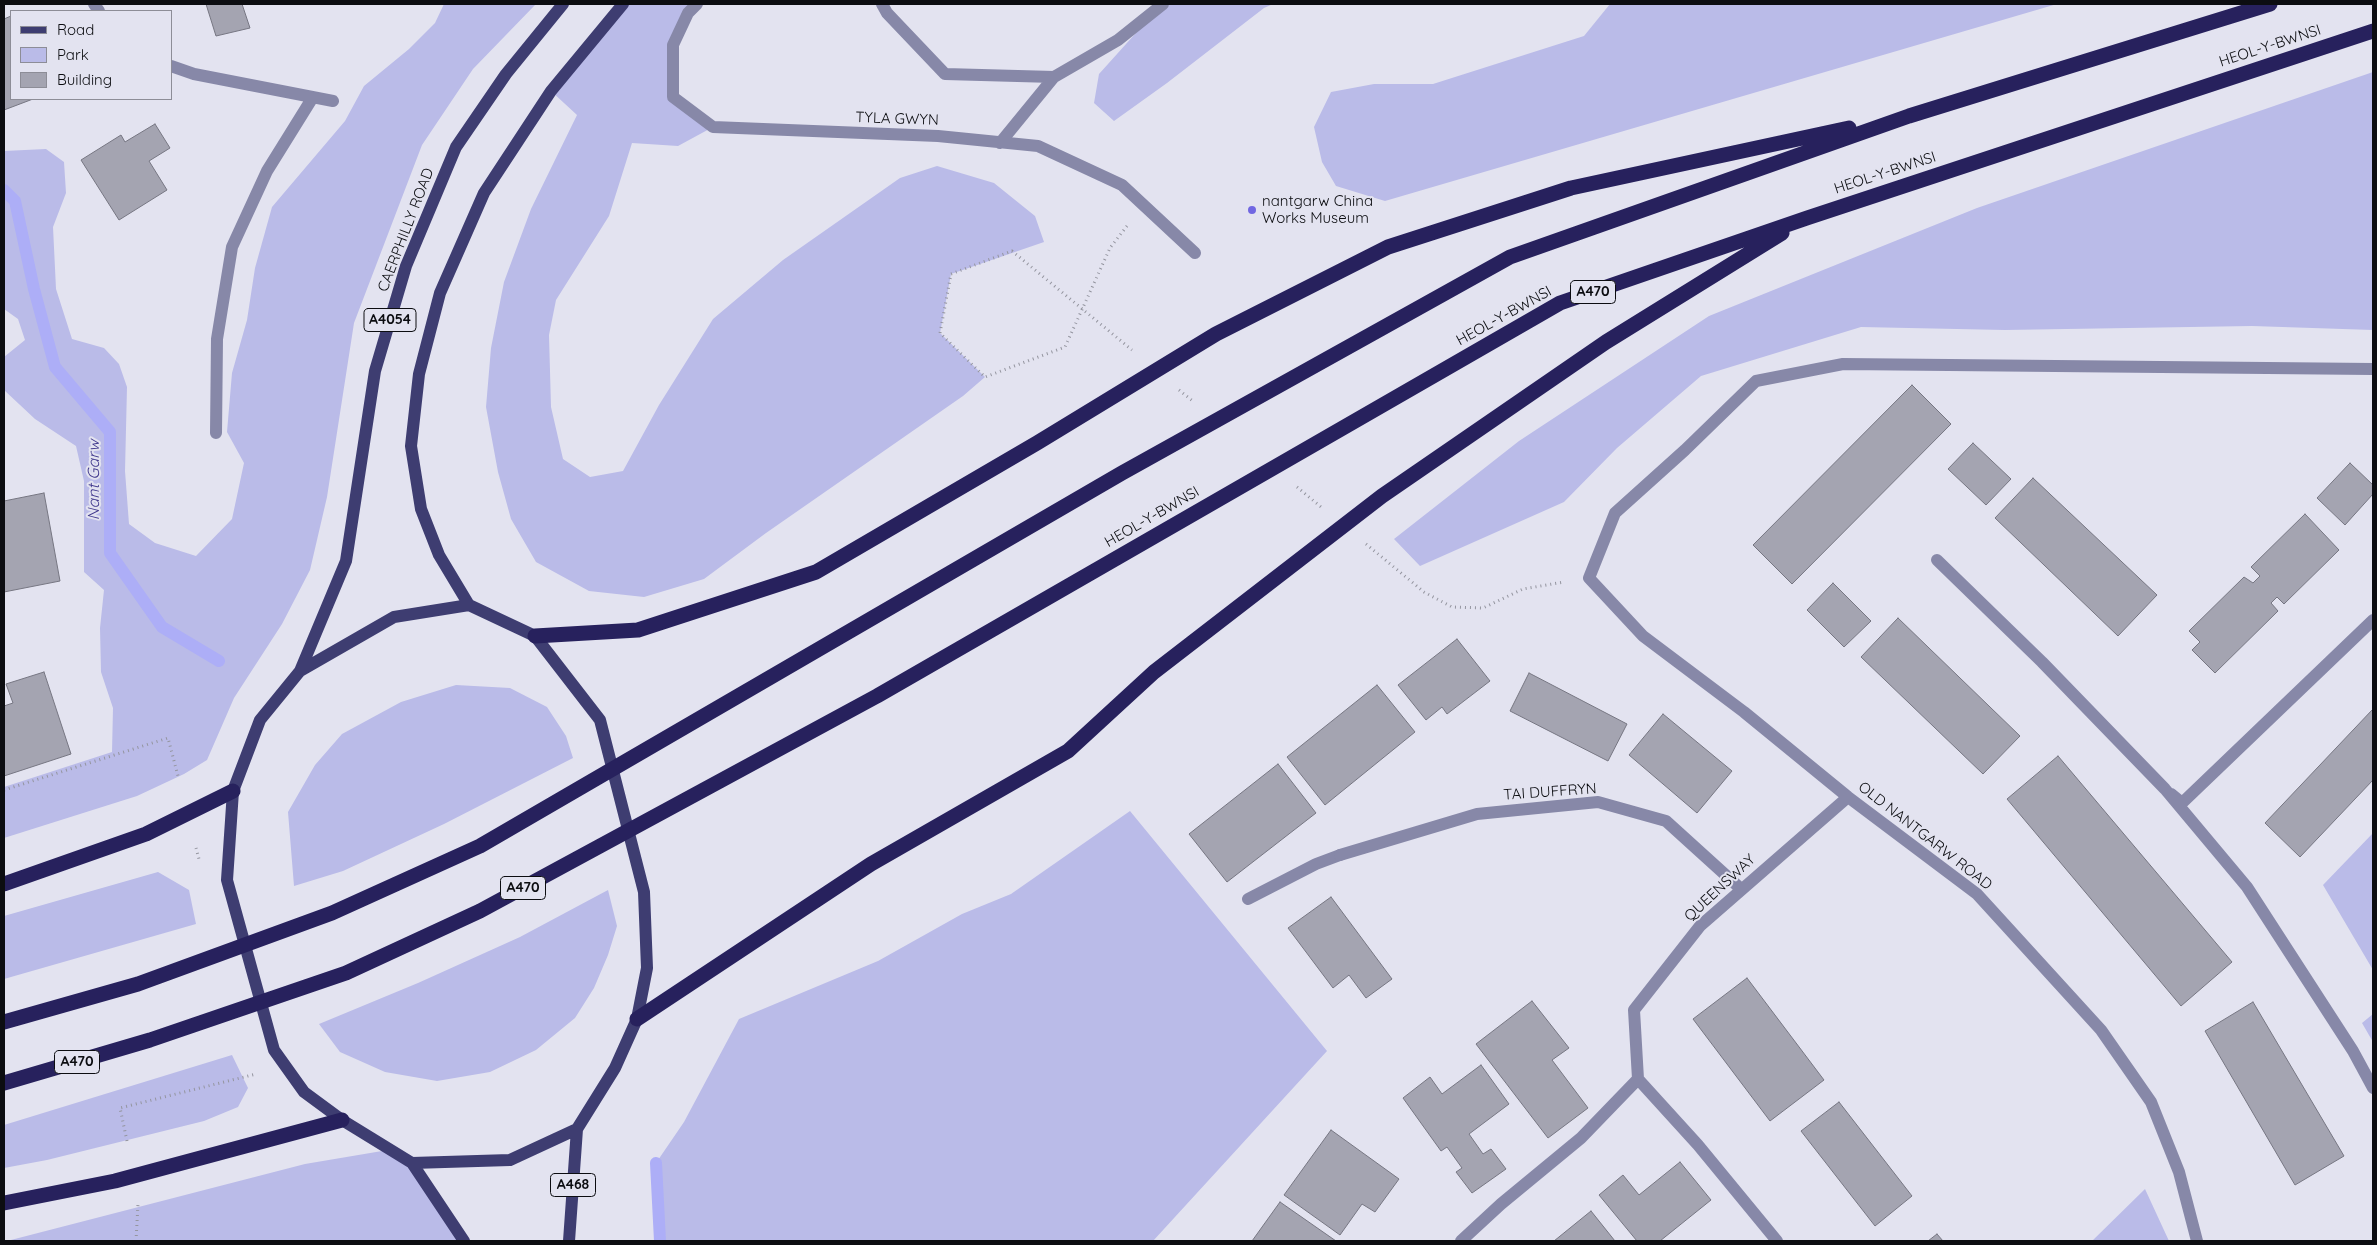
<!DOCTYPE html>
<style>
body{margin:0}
#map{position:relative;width:2377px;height:1245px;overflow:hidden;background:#e3e3f0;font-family:Quicksand,sans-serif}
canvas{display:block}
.frame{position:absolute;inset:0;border:5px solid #0c0d11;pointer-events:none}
.legend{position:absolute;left:10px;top:10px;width:162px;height:90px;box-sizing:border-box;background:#e3e3f0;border:1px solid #8d8d97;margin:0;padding:6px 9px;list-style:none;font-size:15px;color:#0c0d11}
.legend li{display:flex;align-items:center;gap:10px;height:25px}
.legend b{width:25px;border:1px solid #8d8d97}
</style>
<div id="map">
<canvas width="2377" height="1245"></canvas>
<div class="frame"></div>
<ul class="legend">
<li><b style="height:6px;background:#3e3d71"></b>Road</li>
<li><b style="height:14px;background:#babbe8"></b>Park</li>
<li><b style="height:14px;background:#a4a4b1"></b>Building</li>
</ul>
</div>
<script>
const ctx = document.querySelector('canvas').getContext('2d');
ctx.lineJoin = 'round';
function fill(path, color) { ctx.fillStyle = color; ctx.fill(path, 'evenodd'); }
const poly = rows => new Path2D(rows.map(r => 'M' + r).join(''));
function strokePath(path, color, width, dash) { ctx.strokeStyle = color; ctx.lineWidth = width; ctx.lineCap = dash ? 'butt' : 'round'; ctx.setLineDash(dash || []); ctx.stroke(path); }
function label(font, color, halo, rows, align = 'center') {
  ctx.font = font + ' Quicksand,sans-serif'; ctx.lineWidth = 4; ctx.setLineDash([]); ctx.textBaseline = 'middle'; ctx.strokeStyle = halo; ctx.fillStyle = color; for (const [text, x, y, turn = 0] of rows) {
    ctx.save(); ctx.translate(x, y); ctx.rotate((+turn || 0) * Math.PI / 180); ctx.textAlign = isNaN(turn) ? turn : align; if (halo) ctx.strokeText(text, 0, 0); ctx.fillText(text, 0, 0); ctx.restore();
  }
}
const green = poly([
 [444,4,536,4,473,69,422,145,354,323,327,497,310,570,282,624,234,698,207,760,184,774,137,796,4,838,4,787,112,752,113,708,101,672,100,628,104,590,84,572,84,481,76,446,35,419,4,390,4,357,25,340,18,319,4,309,4,151,46,149,64,162,66,193,53,227,56,289,72,339,104,348,119,364,127,387,125,471,129,524,155,543,196,556,232,519,244,463,227,432,232,373,247,320,255,268,272,207,345,121,364,86,409,49,435,23],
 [623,4,697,4,673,45,673,97,713,127,678,146,632,143,609,216,556,300,549,335,551,407,563,459,590,477,623,471,659,405,713,319,783,260,900,178,937,166,994,183,1035,216,1044,242,951,274,940,333,985,377,963,396,766,533,704,579,644,597,589,591,536,562,511,519,498,472,486,407,491,348,504,282,531,209,577,115,551,91],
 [1171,4,1273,4,1264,8,1167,83,1114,121,1094,103,1099,74,1153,14],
 [1610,4,2057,4,1385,201,1336,186,1322,162,1314,127,1331,92,1374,84,1433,84,1584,36],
 [2373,72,2373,330,2252,326,2005,330,1861,327,1701,376,1617,448,1564,502,1420,566,1394,539,1519,441,1709,316,1977,208],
 [456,685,510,688,547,707,566,736,573,758,444,824,343,871,294,886,288,812,315,765,342,734,401,702],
 [1130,811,1327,1051,1153,1241,660,1241,656,1163,684,1122,739,1019,878,961,962,914,1011,894],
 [2373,833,2373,970,2323,885],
 [158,872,189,890,196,924,4,979,4,916],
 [608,890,617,926,608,955,594,988,575,1018,536,1050,490,1072,437,1081,385,1072,340,1052,319,1024,418,983,520,937],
 [2373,1014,2373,1042,2362,1023],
 [232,1055,248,1088,238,1107,204,1121,47,1160,4,1168,4,1125],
 [388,1150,412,1163,464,1241,7,1241,305,1164],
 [2145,1189,2169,1241,2092,1241]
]);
const stream = poly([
 [4,190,15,201,34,289,55,367,110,432,110,553,162,627,219,661],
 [656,1163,660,1241]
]);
const building = poly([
 [206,4,242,4,250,28,216,36,206,4],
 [11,16,11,99,33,99,4,110,4,19,11,16],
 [155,124,170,148,149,161,167,190,119,220,81,160,121,135,125,142,155,124],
 [1912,385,1951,424,1792,584,1753,545,1912,385],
 [1973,443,2011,479,1986,505,1948,469,1973,443],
 [2350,463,2373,485,2373,494,2345,525,2317,498,2350,463],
 [2033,478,2157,595,2118,636,1995,518,2033,478],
 [44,493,60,581,4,592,4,501,44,493],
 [2305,514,2339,550,2284,604,2277,597,2271,603,2278,611,2215,673,2192,650,2200,642,2189,631,2244,577,2253,583,2260,576,2251,567,2305,514],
 [1833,583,1871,621,1844,647,1807,610,1833,583],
 [1898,618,2020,736,1983,774,1861,657,1898,618],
 [1457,639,1490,681,1447,714,1442,707,1426,720,1398,685,1457,639],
 [44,672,71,754,4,776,4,706,13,703,6,684,44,672],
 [1529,673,1627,724,1608,761,1510,711,1529,673],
 [1377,685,1415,732,1325,805,1287,757,1377,685],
 [2373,709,2373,780,2300,857,2265,823,2373,709],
 [1663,714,1732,771,1697,813,1629,755,1663,714],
 [2058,756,2232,962,2181,1006,2007,799,2058,756],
 [1278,764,1316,813,1227,882,1189,834,1278,764],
 [1331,897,1392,979,1366,998,1349,975,1333,988,1288,928,1331,897],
 [1747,978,1824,1080,1770,1121,1693,1019,1747,978],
 [1532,1001,1569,1048,1552,1060,1588,1108,1548,1138,1476,1044,1532,1001],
 [2253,1002,2344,1156,2295,1185,2205,1031,2253,1002],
 [1481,1065,1509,1104,1469,1134,1483,1154,1491,1149,1506,1169,1472,1193,1456,1172,1462,1168,1447,1147,1441,1151,1403,1098,1430,1077,1442,1094,1481,1065],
 [1839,1102,1912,1196,1875,1226,1801,1131,1839,1102],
 [1331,1130,1399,1179,1375,1212,1362,1204,1340,1235,1284,1195,1331,1130],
 [1680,1162,1711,1200,1660,1241,1637,1241,1599,1195,1623,1175,1639,1195,1680,1162],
 [1280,1202,1336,1241,1252,1241,1280,1202],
 [1591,1211,1615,1241,1554,1241,1591,1211],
 [1937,1234,1943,1241,1928,1241,1937,1234]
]);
const path = poly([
 [1127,226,1110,248,1065,347,985,377,940,333,951,274,1012,251,1132,350],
 [1179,390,1194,402],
 [1297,487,1321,507],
 [1366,544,1424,592,1452,607,1483,608,1523,589,1564,582],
 [4,790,168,738,178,776],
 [196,848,199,859],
 [127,1141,120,1108,256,1074],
 [136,1241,138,1204]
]);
const lane = poly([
 [697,4,688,13,673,45,673,97,713,127,938,136,1038,146,1122,185,1195,253],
 [882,4,887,13,945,74,1054,77],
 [1000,143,1054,77,1118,40,1163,4],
 [1248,899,1316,864,1340,855]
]);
const street = poly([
 [94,4,99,11],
 [171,66,194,74,333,101],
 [216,433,217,339,232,247,267,171,313,97],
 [1937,560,2042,662,2165,789,2247,887,2353,1051,2373,1088],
 [2171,794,2182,803,2373,620],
 [1340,855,1477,814,1598,802,1666,821,1741,889],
 [1461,1241,1501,1204,1581,1138,1638,1079],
 [1777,1241,1698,1145,1638,1079,1634,1010,1700,926,1848,797],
 [2197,1241,2179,1172,2151,1102,2101,1030,1977,894,1848,797,1744,712,1643,636,1589,578,1615,513,1685,450,1756,381,1843,364,2373,369]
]);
const primary = poly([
 [469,605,535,636,600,720,644,892,647,968,637,1019,615,1068,577,1129,510,1160,412,1163,342,1120,304,1092,274,1050,227,880,233,791,260,720,300,671,394,617,469,605],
 [469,605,439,555,421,509,411,446,419,374,440,293,484,193,551,91,623,4],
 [300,671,346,561,375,371,406,266,456,147,506,74,563,4],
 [412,1163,464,1241],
 [569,1241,577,1129]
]);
const highway = poly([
 [535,636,638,630,816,572,1037,443,1216,334,1388,247,1571,188,1849,128],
 [4,884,146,834,233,791],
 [637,1019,871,864,1068,751,1154,672,1382,496,1606,342,1782,233],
 [4,1022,138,984,332,913,480,846,1122,473,1510,257,1909,116,2270,4],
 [4,1083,150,1040,346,973,480,911,877,696,1560,303,1807,218,2373,31],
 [4,1203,115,1181,342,1120]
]);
const markers = [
 [1252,210,5,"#7167e2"]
];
const shields = [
 [1593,292,45],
 [390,320,52],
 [523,888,45],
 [77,1062,45],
 [573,1185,45]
];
const shieldNames = [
 ["A470",1593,292],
 ["A4054",390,320],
 ["A470",523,888],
 ["A470",77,1062],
 ["A468",573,1185]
];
const streetNames = [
 ["HEOL-Y-BWNSI",2270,46,-18],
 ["TYLA GWYN",897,119,2],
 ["HEOL-Y-BWNSI",1885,173,-18],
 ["CAERPHILLY ROAD",406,230,-69],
 ["HEOL-Y-BWNSI",1504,316,-29],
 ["HEOL-Y-BWNSI",1152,517,-30],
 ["TAI DUFFRYN",1550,792,-4],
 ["OLD NANTGARW ROAD",1925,836,38],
 ["QUEENSWAY",1720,888,-43]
];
const poiNames = [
 ["nantgarw China",1262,201],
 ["Works Museum",1262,218]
];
const waterNames = [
 ["Nant Garw",94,480,-90]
];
fill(green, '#babbe8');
strokePath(stream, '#adaef7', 12);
fill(building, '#a4a4b1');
strokePath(building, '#767682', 1);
strokePath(path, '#94959f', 3, [1, 4]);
strokePath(lane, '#8788a8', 12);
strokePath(street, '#8788a8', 12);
strokePath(primary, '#3e3d71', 12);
strokePath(highway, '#27215d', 15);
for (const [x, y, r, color] of markers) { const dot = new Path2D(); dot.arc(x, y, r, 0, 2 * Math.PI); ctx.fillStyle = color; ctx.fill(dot); strokePath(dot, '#e3e3f0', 2); }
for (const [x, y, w] of shields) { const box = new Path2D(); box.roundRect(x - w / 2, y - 11.5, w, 23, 4); ctx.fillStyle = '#e3e3f0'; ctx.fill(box); strokePath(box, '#0c0d11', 1); }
label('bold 14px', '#0c0d11', null, shieldNames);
label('15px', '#0c0d11', '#e3e3f0', streetNames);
label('15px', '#0c0d11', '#e3e3f0', poiNames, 'left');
label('italic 16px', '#423a8e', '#e3e3f0', waterNames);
</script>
